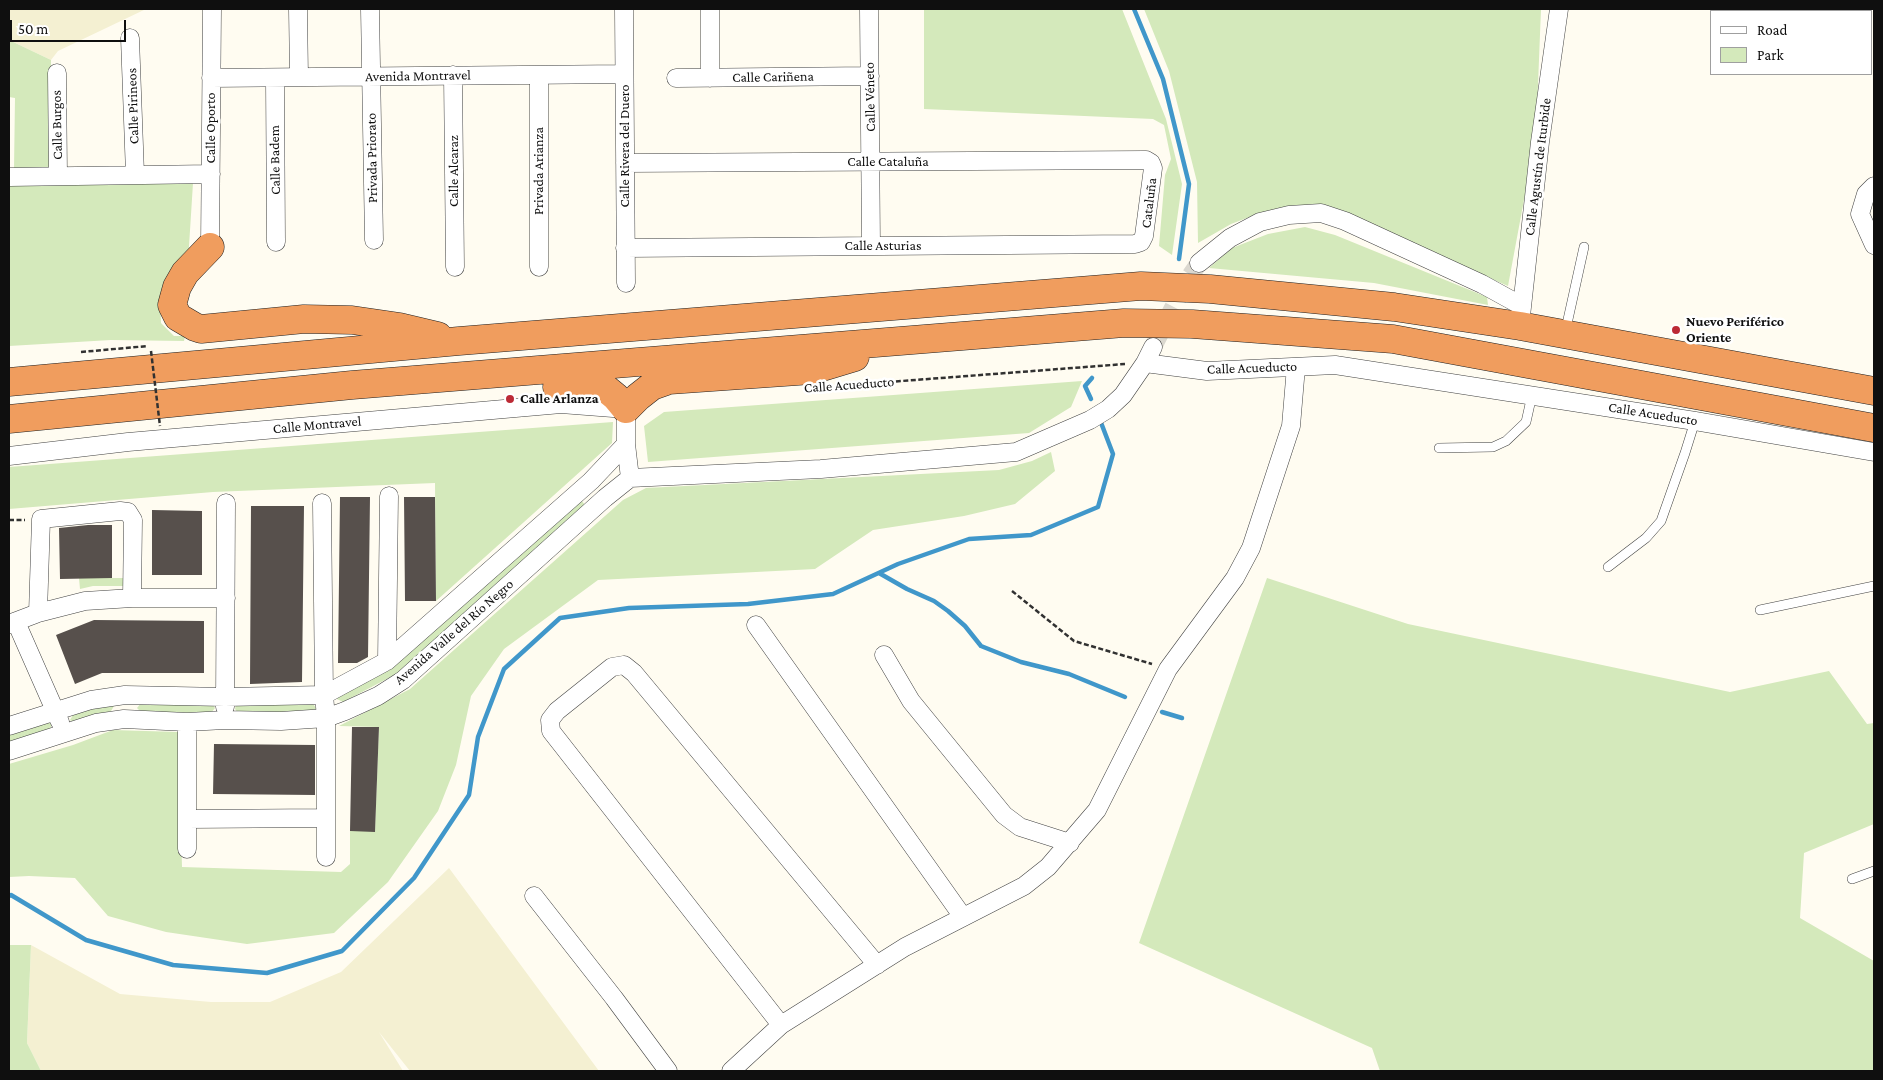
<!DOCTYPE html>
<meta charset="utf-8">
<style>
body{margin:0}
#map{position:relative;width:1883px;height:1080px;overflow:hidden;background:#fffcf1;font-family:"Crimson Pro",serif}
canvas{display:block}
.frame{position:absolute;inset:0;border:10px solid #0f0f0f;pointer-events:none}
.legend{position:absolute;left:1710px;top:10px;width:162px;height:65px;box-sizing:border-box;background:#fff;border:1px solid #9f9f9f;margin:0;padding:6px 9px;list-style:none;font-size:15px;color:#0f0f0f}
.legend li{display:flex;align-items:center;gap:10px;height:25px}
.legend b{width:25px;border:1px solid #9f9f9f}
.scale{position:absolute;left:10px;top:20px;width:116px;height:22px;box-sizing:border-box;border:2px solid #0f0f0f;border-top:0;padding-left:6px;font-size:15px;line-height:18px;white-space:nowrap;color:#0f0f0f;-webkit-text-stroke:4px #fff;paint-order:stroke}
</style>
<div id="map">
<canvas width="1883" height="1080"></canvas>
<div class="frame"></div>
<ul class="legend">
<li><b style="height:6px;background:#fff"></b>Road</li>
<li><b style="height:14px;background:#d4e9bb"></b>Park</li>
</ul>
<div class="scale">50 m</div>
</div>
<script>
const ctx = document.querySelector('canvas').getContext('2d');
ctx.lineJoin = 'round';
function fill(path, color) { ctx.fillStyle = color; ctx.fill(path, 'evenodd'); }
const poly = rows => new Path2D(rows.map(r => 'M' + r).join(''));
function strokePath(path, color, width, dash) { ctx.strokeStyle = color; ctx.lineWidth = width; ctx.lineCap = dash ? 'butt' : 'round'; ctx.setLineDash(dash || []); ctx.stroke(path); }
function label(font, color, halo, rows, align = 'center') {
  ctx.font = font + ' "Crimson Pro",serif'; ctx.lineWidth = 5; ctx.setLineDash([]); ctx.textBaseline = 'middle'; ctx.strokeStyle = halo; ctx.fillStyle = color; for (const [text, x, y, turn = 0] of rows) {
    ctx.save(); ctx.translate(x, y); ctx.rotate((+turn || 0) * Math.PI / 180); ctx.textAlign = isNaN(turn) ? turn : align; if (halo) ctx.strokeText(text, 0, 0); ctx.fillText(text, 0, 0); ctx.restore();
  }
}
const farmland = poly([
 [9,9,146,9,58,51,51,60,9,40],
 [449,868,599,1071,410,1071,379,1032,403,1071,41,1071,27,1043,31,945,120,994,211,1002,270,1002,341,972]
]);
const green = poly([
 [924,9,1122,9,1166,119,1182,184,1172,255,1159,246,1165,175,1171,159,1164,125,1153,119,924,109],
 [1144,9,1541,9,1536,135,1508,286,1336,211,1260,213,1231,224,1198,243,1197,182,1169,71],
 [9,40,51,60,50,169,14,169,15,98,9,97],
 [193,183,188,262,160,301,161,323,174,336,185,336,184,341,111,340,9,346,9,185],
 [1305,227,1335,235,1487,297,1488,305,1374,283,1209,268,1232,248,1268,234],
 [1082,381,1071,407,1029,433,648,462,644,426,664,412],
 [613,422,612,443,436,601,435,483,213,492,9,509,9,467],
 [1051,452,1055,471,1015,504,964,516,873,530,815,569,598,580,504,649,471,696,456,765,438,811,388,882,334,933,247,944,166,932,108,916,75,878,29,876,9,877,9,764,73,745,113,730,178,732,182,867,341,872,350,864,350,831,375,831,379,727,339,726,410,689,623,500,646,488,999,470,1032,461],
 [581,500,586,506,400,672,343,702,337,699,337,696],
 [79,578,125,578,125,586,93,586,80,589],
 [1267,578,1408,624,1730,692,1829,671,1867,724,1874,723,1874,824,1804,853,1800,918,1874,961,1874,1071,1380,1071,1372,1048,1139,943],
 [108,703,114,706,111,711,75,723,70,720,73,715],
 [141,703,212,704,215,708,211,713,141,712,137,708],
 [313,704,316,708,313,713,238,713,235,709,236,705],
 [47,722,52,724,50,729,9,742,9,733],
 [9,945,31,945,27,1043,41,1071,9,1071]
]);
const stream = poly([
 [1134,9,1163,79,1189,184,1179,259],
 [1091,399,1085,386,1092,378],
 [879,573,907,589,934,601,948,611,965,626,981,646,1021,662,1069,674,1125,697],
 [1162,712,1182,718],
 [9,896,11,895,86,940,173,965,267,973,342,951,414,878,469,795,478,737,504,669,560,618,629,608,748,604,833,594,898,564,969,539,1031,535,1098,507,1113,454,1100,420]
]);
const building = poly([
 [340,497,370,497,368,657,357,663,338,663],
 [404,497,435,497,436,601,405,601],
 [251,506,304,506,302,682,250,684],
 [152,510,202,511,202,575,152,575],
 [88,525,112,525,112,578,60,579,59,528],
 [94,620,204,621,204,673,102,673,75,684,56,635],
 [352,727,379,727,375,832,350,831],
 [214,744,315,745,315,795,213,794]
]);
const streetTunnel = poly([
 [1153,347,1188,279,1199,263]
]);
const path = poly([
 [81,352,148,346],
 [836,386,1125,364],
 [9,520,25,520],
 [1012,591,1074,641,1152,664]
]);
const lane = poly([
 [1565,333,1584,247],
 [1439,448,1493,447,1506,441,1526,422,1532,395],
 [1608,567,1646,538,1661,521,1685,453,1695,421],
 [1760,610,1874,586],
 [1852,879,1874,871]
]);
const street = poly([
 [298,9,299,77],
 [370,9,374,240],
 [624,9,626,283],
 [869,9,871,246],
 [130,38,135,174],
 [57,73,58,176],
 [453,75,455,267],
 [539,75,539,267],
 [211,78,624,74],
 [275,78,276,242],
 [676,78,870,76],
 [710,78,710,9],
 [625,163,1146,160,1151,163,1153,168,1144,236,1141,242,1135,244,625,248],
 [9,177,211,174],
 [1874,186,1866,194,1860,214,1874,245],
 [210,247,212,9],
 [1199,263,1230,238,1260,222,1289,215,1321,213,1345,221,1482,284,1522,306],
 [1521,316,1540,142,1559,9],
 [1145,363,1207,371,1335,365,1695,421,1874,452],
 [9,456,128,442,561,404,626,409,626,444,630,478],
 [630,478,821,469,1016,452,1090,420,1108,409,1123,395,1145,363,1153,347],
 [322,503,324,695,326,718,326,857],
 [38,613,41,519,120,511,128,512,133,520,132,598],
 [16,622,60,722],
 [9,624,38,613,85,601,132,598,226,598],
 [756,625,963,917],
 [884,655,911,701,1004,815,1020,827,1070,843],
 [387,661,389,496],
 [225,707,226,503],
 [9,726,91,700,125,695,225,697,324,695,387,661,591,481,626,444],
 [9,751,96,723,124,719,187,722,225,720,281,721,326,718,345,711,378,696,403,680,605,498,630,478],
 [187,819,325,818],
 [187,849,187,722],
 [534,896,614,998,668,1071],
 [781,1025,551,731,550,720,557,711,612,667,624,665,634,673,877,965],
 [731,1071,781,1025,905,947,1024,886,1048,867,1097,810,1168,669,1235,578,1251,548,1291,426,1296,367]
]);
const highway = poly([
 [210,247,185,273,177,287,172,305,178,317,195,327,201,329,304,319,352,320,400,327,438,336],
 [9,382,459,341,1141,286,1210,289,1394,307,1520,326,1874,391],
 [557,387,591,385,605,388,616,397,626,409,638,397,652,386,669,380,812,370,855,357],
 [9,419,352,385,1124,323,1192,324,1393,339,1874,428]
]);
const pathBridge = poly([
 [151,351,160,426]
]);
const markers = [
 [1676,330,5,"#bc2a35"],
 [510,399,5,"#bc2a35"]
];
const streetNames = [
 ["Avenida Montravel",418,76,-1],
 ["Calle Cariñena",773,77,-1],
 ["Calle Véneto",870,97,-91],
 ["Calle Pirineos",133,106,-92],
 ["Calle Burgos",57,125,-91],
 ["Calle Oporto",211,128,-90],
 ["Calle Rivera del Duero",625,146,-90],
 ["Privada Priorato",372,158,-91],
 ["Calle Badem",275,160,-91],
 ["Calle Cataluña",888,162],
 ["Calle Agustín de Iturbide",1538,167,-83],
 ["Calle Alcaraz",454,171,-90],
 ["Privada Arianza",539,171,-90],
 ["Cataluña",1149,203,-83],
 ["Calle Asturias",883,246],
 ["Calle Acueducto",1252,368,-2],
 ["Calle Acueducto",849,385,-4],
 ["Calle Acueducto",1653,414,9],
 ["Calle Montravel",317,425,-5],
 ["Avenida Valle del Río Negro",454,632,-41]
];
const poiNames = [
 ["Nuevo Periférico",1686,322],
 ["Oriente",1686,338],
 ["Calle Arlanza",520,399]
];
fill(farmland, '#f4f0d2');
fill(green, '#d4e9bb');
strokePath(stream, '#4097ca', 4.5);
fill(building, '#57504c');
strokePath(streetTunnel, '#dbd8cf', 18, [18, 9]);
strokePath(lane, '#424242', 10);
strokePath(street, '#424242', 19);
strokePath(highway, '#202020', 29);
strokePath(path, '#313131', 2.5, [5, 2.5]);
strokePath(lane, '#fff', 9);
strokePath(street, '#fff', 18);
strokePath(highway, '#f09d5e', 28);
strokePath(pathBridge, '#313131', 2.5, [5, 2.5]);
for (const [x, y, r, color] of markers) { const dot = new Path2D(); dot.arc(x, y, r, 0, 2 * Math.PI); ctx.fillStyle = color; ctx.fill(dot); strokePath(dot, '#fff', 2); }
label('14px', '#0f0f0f', '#fff', streetNames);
label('bold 14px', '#0f0f0f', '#fff', poiNames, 'left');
</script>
